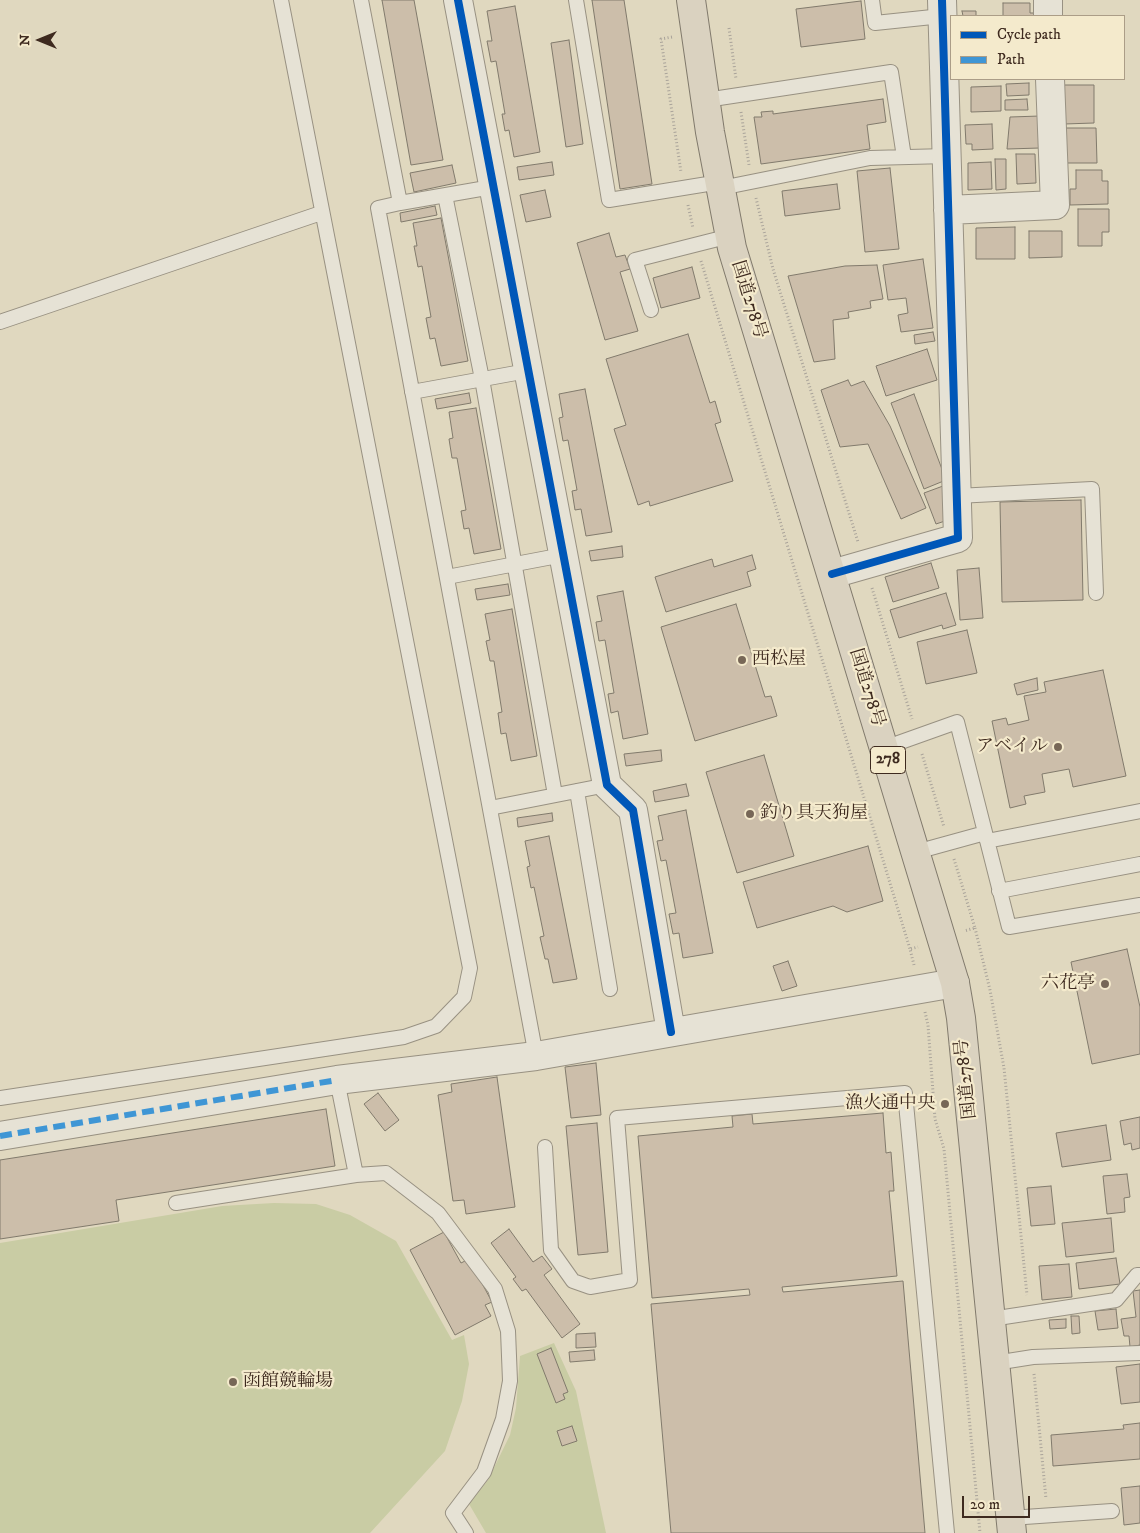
<!DOCTYPE html>
<meta charset="utf-8">
<style>
body{margin:0}
#map{position:relative;width:1140px;height:1533px;overflow:hidden;background:#e0d8bf;font-family:"IM FELL DW Pica",serif}
canvas{display:block}
.legend{position:absolute;left:950px;top:15px;width:175px;height:65px;box-sizing:border-box;background:#f4eacc;border:1px solid #ab9d87;margin:0;padding:6px 9px;list-style:none;font-size:15px;color:#3e2a1f}
.legend li{display:flex;align-items:center;gap:10px;height:25px}
.legend b{width:25px;border:1px solid #ab9d87}
.north{position:absolute;left:15px;top:15px;width:50px;height:50px;-webkit-text-stroke:4px #f4eacc;paint-order:stroke;rotate:270deg;font-size:14px;font-weight:700;line-height:20px;text-align:center;color:#3e2a1f}
.north::after{content:'';display:block;margin:auto;width:18px;height:22px;background:#3e2a1f;clip-path:polygon(50% 0,100% 100%,50% 72%,0 100%)}
.scale{position:absolute;left:962px;top:1496px;width:68px;height:22px;box-sizing:border-box;border:2px solid #3e2a1f;border-top:0;padding-left:6px;font-size:15px;line-height:18px;white-space:nowrap;color:#3e2a1f;-webkit-text-stroke:4px #f4eacc;paint-order:stroke}
</style>
<div id="map">
<canvas width="1140" height="1533"></canvas>
<ul class="legend">
<li><b style="height:6px;background:#0057b8"></b>Cycle path</li>
<li><b style="height:6px;background:#3f96d5"></b>Path</li>
</ul>
<div class="north">N</div>
<div class="scale">20 m</div>
</div>
<script>
const ctx = document.querySelector('canvas').getContext('2d');
ctx.lineJoin = 'round';
function fill(path, color) { ctx.fillStyle = color; ctx.fill(path, 'evenodd'); }
const poly = rows => new Path2D(rows.map(r => 'M' + r).join(''));
function strokePath(path, color, width, dash) { ctx.strokeStyle = color; ctx.lineWidth = width; ctx.lineCap = dash ? 'butt' : 'round'; ctx.setLineDash(dash || []); ctx.stroke(path); }
function label(font, color, halo, rows, align = 'center') {
  ctx.font = font + ' "IM FELL DW Pica","Noto Serif JP",serif'; ctx.lineWidth = 4.5; ctx.setLineDash([]); ctx.textBaseline = 'middle'; ctx.strokeStyle = halo; ctx.fillStyle = color; for (const [text, x, y, turn = 0] of rows) {
    ctx.save(); ctx.translate(x, y); ctx.rotate((+turn || 0) * Math.PI / 180); ctx.textAlign = isNaN(turn) ? turn : align; if (halo) ctx.strokeText(text, 0, 0); ctx.fillText(text, 0, 0); ctx.restore();
  }
}
const green = poly([
 [274,1203,316,1204,350,1215,396,1241,452,1340,464,1335,469,1364,462,1401,445,1451,370,1533,0,1533,0,1243,222,1206],
 [554,1343,576,1391,606,1533,486,1533,469,1504,488,1480,510,1435,516,1408,520,1356]
]);
const building = poly([
 [382,0,414,0,443,160,411,165,382,0],
 [592,0,624,0,652,184,620,189,592,0],
 [861,1,865,39,801,47,796,9,861,1],
 [1003,3,1030,3,1030,13,1038,13,1038,16,1003,16,1003,3],
 [515,6,540,152,514,157,509,130,505,131,502,114,505,114,496,61,491,62,487,41,492,41,487,11,515,6],
 [962,11,976,11,976,16,963,16,962,11],
 [569,40,583,144,566,147,551,43,569,40],
 [1029,83,1029,95,1007,96,1006,84,1029,83],
 [1064,85,1094,85,1094,123,1064,124,1064,85],
 [1001,86,1001,111,971,112,971,87,1001,86],
 [883,99,886,122,867,125,870,149,761,164,754,117,762,117,761,112,773,111,773,114,883,99],
 [1027,99,1028,110,1005,110,1005,100,1027,99],
 [1040,116,1040,148,1007,149,1010,117,1040,116],
 [992,124,993,149,972,150,972,144,966,144,965,125,992,124],
 [1065,128,1096,128,1097,163,1066,163,1065,128],
 [1016,154,1035,154,1036,183,1017,184,1016,154],
 [995,159,1006,159,1006,189,996,190,995,159],
 [552,162,554,175,519,180,517,167,552,162],
 [991,162,992,189,968,190,968,163,991,162],
 [452,165,456,183,414,192,410,173,452,165],
 [890,168,899,249,865,252,857,171,890,168],
 [1076,170,1102,170,1102,181,1108,181,1108,204,1070,205,1070,189,1076,189,1076,170],
 [837,184,840,209,785,216,782,191,837,184],
 [545,190,551,217,526,222,520,195,545,190],
 [435,206,437,215,401,222,400,213,435,206],
 [1078,209,1109,209,1109,232,1102,232,1102,246,1078,246,1078,209],
 [441,218,468,361,441,366,435,338,430,339,426,318,431,317,422,266,418,267,414,246,417,246,413,223,441,218],
 [1015,227,1015,259,976,259,976,228,1015,227],
 [1029,231,1062,231,1062,257,1029,258,1029,231],
 [609,233,616,257,625,255,630,269,620,272,638,331,605,340,577,243,609,233],
 [923,259,933,328,901,332,898,315,908,313,906,298,888,300,883,265,923,259],
 [877,265,883,299,870,301,871,308,848,312,849,318,833,320,835,359,814,362,788,276,845,266,877,265],
 [692,267,700,298,661,308,653,278,692,267],
 [933,332,935,341,915,344,914,335,933,332],
 [688,334,710,403,715,401,721,422,715,424,733,481,650,506,649,501,638,505,614,429,626,425,606,359,688,334],
 [927,349,937,380,886,396,876,366,927,349],
 [848,380,851,386,864,381,890,426,926,508,901,519,868,444,840,447,821,390,848,380],
 [585,389,612,532,586,536,581,509,575,510,572,491,577,490,568,440,563,441,559,418,563,417,559,394,585,389],
 [469,393,471,403,437,409,435,399,469,393],
 [914,394,946,480,924,489,891,403,914,394],
 [476,408,501,549,474,554,469,528,464,529,461,511,466,510,457,458,452,458,449,439,453,438,449,412,476,408],
 [943,486,948,520,936,524,924,493,943,486],
 [1081,500,1083,600,1002,602,1000,502,1081,500],
 [622,546,623,557,591,561,589,551,622,546],
 [752,555,756,569,747,572,751,586,666,612,655,577,712,559,714,567,752,555],
 [931,563,939,588,893,602,885,577,931,563],
 [979,568,983,618,960,620,957,570,979,568],
 [508,584,510,595,477,600,475,589,508,584],
 [623,591,648,734,623,739,618,711,611,713,608,694,614,693,605,640,599,641,596,622,602,621,597,596,623,591],
 [946,593,956,625,943,629,942,625,899,638,890,610,946,593],
 [736,604,765,697,771,696,777,716,695,741,661,627,736,604],
 [512,609,537,756,511,761,506,733,501,734,498,713,502,712,494,661,490,661,486,641,490,640,485,614,512,609],
 [967,630,977,673,926,684,917,642,967,630],
 [1103,670,1126,776,1073,787,1069,769,1042,774,1045,792,1024,796,1026,804,1010,808,992,721,1006,718,1008,725,1029,720,1024,696,1046,692,1044,682,1103,670],
 [1037,678,1038,690,1017,695,1014,684,1037,678],
 [661,750,662,761,626,766,624,754,661,750],
 [764,755,794,856,737,873,706,772,764,755],
 [686,784,689,796,655,802,653,791,686,784],
 [686,810,713,953,683,958,679,933,673,934,669,914,676,913,666,860,661,861,657,841,663,840,658,816,686,810],
 [552,813,553,821,518,827,517,818,552,813],
 [549,836,577,979,553,983,548,959,545,959,540,937,544,936,534,887,531,888,527,867,530,866,525,841,549,836],
 [868,846,883,901,847,912,833,906,757,928,743,882,868,846],
 [1127,949,1140,1007,1140,1054,1092,1064,1071,962,1127,949],
 [788,961,797,986,782,991,773,966,788,961],
 [596,1063,601,1115,571,1118,565,1067,596,1063],
 [497,1077,515,1207,466,1214,464,1200,453,1201,438,1095,452,1092,451,1084,497,1077],
 [378,1093,399,1120,385,1131,364,1104,378,1093],
 [326,1109,335,1166,116,1200,119,1221,0,1239,0,1160,326,1109],
 [883,1113,886,1153,891,1152,894,1191,889,1191,897,1276,782,1287,783,1292,903,1281,925,1533,671,1533,651,1304,750,1295,749,1289,652,1298,638,1136,733,1127,732,1116,752,1114,753,1124,883,1113],
 [1140,1117,1140,1148,1132,1150,1131,1143,1124,1145,1120,1121,1140,1117],
 [597,1123,608,1252,578,1255,566,1126,597,1123],
 [1106,1125,1111,1160,1062,1167,1056,1133,1106,1125],
 [1127,1174,1130,1197,1124,1198,1125,1212,1107,1214,1103,1176,1127,1174],
 [1051,1186,1055,1224,1031,1226,1027,1188,1051,1186],
 [1111,1218,1114,1252,1066,1257,1062,1223,1111,1218],
 [509,1229,533,1262,542,1256,552,1269,544,1275,580,1324,562,1338,526,1289,522,1291,513,1279,516,1277,491,1243,509,1229],
 [444,1232,461,1263,469,1259,492,1302,485,1305,491,1316,455,1335,410,1250,444,1232],
 [1116,1258,1120,1284,1079,1289,1076,1263,1116,1258],
 [1069,1264,1072,1297,1042,1300,1039,1266,1069,1264],
 [1140,1290,1140,1345,1130,1347,1129,1336,1124,1336,1121,1319,1136,1317,1133,1291,1140,1290],
 [1116,1309,1118,1328,1098,1330,1095,1311,1116,1309],
 [1071,1316,1079,1316,1080,1333,1072,1334,1071,1316],
 [1066,1319,1066,1328,1050,1329,1049,1320,1066,1319],
 [595,1333,596,1347,576,1348,576,1334,595,1333],
 [551,1348,568,1392,563,1394,565,1399,556,1403,537,1354,551,1348],
 [594,1350,595,1360,570,1362,569,1352,594,1350],
 [1140,1364,1140,1402,1121,1404,1116,1367,1140,1364],
 [1140,1423,1140,1459,1053,1466,1051,1435,1124,1429,1123,1425,1140,1423],
 [572,1426,577,1441,562,1446,557,1431,572,1426],
 [1140,1486,1140,1523,1124,1525,1121,1488,1140,1486]
]);
const path = poly([
 [729,28,736,79],
 [672,37,661,39,681,172],
 [741,112,749,165],
 [756,198,773,269,858,542],
 [688,205,693,228],
 [701,261,910,949],
 [872,588,912,719],
 [922,754,944,827],
 [954,859,975,928,964,931],
 [975,928,990,990,1004,1068,1027,1295],
 [914,965,910,949,918,947],
 [925,1012,928,1025,935,1119,944,1149,980,1533],
 [1034,1374,1046,1499]
]);
const lane = poly([
 [361,0,400,203,492,187],
 [576,0,609,200,720,182],
 [872,0,875,23,942,16],
 [706,100,891,72,904,157],
 [721,188,870,158,947,156],
 [445,195,482,379,555,795],
 [400,203,378,208,536,1056],
 [651,310,635,260,730,236],
 [0,322,321,213],
 [412,392,527,371],
 [957,496,1092,489,1096,593],
 [447,577,563,555],
 [884,748,957,722,1009,927,1140,905],
 [577,791,610,989],
 [490,808,607,785],
 [987,841,1140,811],
 [916,852,985,833],
 [999,891,1140,864],
 [337,1080,356,1175],
 [0,1098,404,1037,436,1026,464,997,470,968,281,0],
 [545,1147,551,1250,573,1281,590,1287,630,1280,617,1118,905,1093,947,1533],
 [176,1203,356,1175,386,1173,438,1213,495,1289,508,1331,510,1381,503,1419,484,1472,453,1513,466,1533],
 [991,1319,1116,1300,1137,1275,1140,1275],
 [995,1363,1033,1357,1140,1353],
 [1010,1518,1112,1511]
]);
const street = poly([
 [458,0,607,785,633,810,671,1032],
 [1048,0,1048,16],
 [948,210,1055,205,1050,79],
 [832,574,958,538,942,0],
 [0,1136,337,1080,536,1056,955,983]
]);
const highway = poly([
 [691,0,710,132,732,248,955,983,961,1018,1012,1533]
]);
const quiet = poly([
 [0,1136,337,1080]
]);
const cycleway = poly([
 [458,0,607,785,633,810,671,1032],
 [832,574,958,538,942,0]
]);
const markers = [
 [742,660,5,"#776757"],
 [1058,747,5,"#776757"],
 [750,814,5,"#776757"],
 [1105,984,5,"#776757"],
 [945,1104,5,"#776757"],
 [233,1382,5,"#776757"]
];
const shields = [
 [888,760,35]
];
const shieldNames = [
 ["278",888,760]
];
const streetNames = [
 ["国道278号",748,300,73],
 ["国道278号",866,688,73],
 ["国道278号",967,1079,-96]
];
const poiNames = [
 ["西松屋",752,660],
 ["アベイル",1048,747,"right"],
 ["釣り具天狗屋",760,814],
 ["六花亭",1095,984,"right"],
 ["漁火通中央",935,1104,"right"],
 ["函館競輪場",243,1382]
];
fill(green, '#c9cca4');
fill(building, '#ccbeaa');
strokePath(building, '#817a6c', 1);
strokePath(lane, '#989182', 16);
strokePath(street, '#989182', 30);
strokePath(highway, '#817a6c', 30);
strokePath(path, '#a9a39a', 3, [1, 2.5]);
strokePath(lane, '#e6e2d5', 14);
strokePath(street, '#e6e2d5', 28);
strokePath(highway, '#dad2c0', 28);
strokePath(quiet, '#3f96d5', 6, [12, 6]);
strokePath(cycleway, '#0057b8', 8);
for (const [x, y, r, color] of markers) { const dot = new Path2D(); dot.arc(x, y, r, 0, 2 * Math.PI); ctx.fillStyle = color; ctx.fill(dot); strokePath(dot, '#f4eacc', 2); }
for (const [x, y, w] of shields) { const box = new Path2D(); box.roundRect(x - w / 2, y - 13.5, w, 27, 4); ctx.fillStyle = '#f4eacc'; ctx.fill(box); strokePath(box, '#3e2a1f', 1); }
label('bold 16px', '#3e2a1f', null, shieldNames);
label('18px', '#3e2a1f', '#f4eacc', streetNames);
label('18px', '#3e2a1f', '#f4eacc', poiNames, 'left');
</script>
